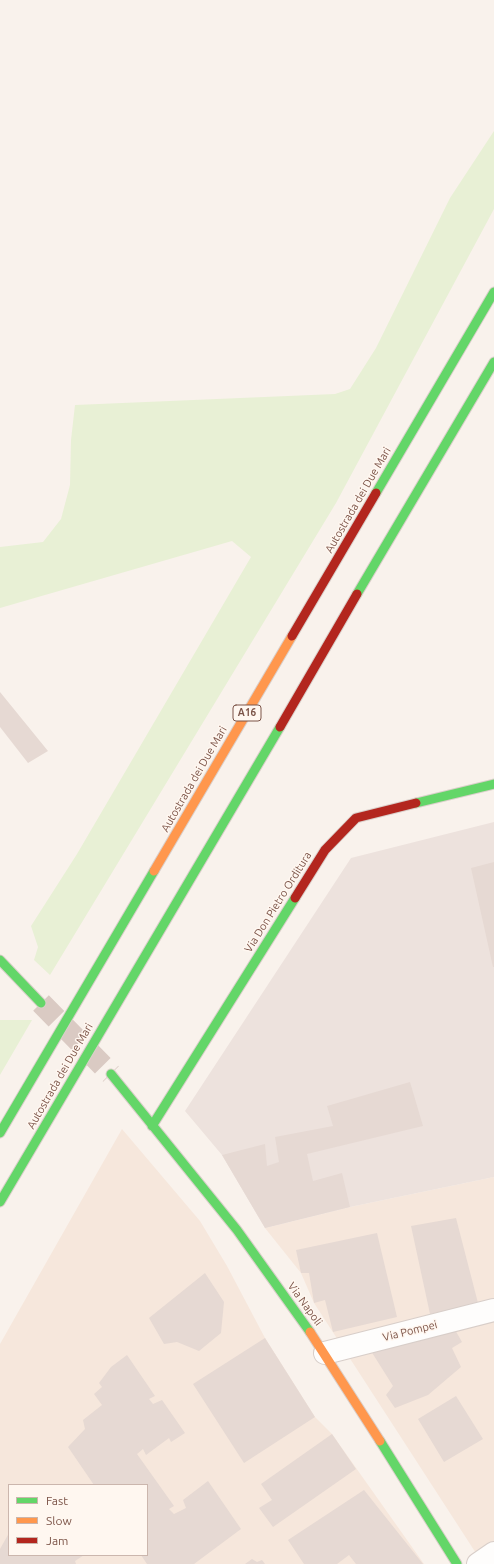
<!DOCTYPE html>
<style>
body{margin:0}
#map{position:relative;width:494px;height:1564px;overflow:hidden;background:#f9f2ec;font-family:Ubuntu,sans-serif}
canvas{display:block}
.legend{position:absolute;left:8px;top:1484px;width:140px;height:72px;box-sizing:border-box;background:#fff7f0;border:1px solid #cbb6ad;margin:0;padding:5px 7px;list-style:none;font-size:12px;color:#7c5448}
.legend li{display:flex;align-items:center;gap:8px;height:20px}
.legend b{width:20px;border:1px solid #cbb6ad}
</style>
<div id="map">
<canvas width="494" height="1564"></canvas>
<ul class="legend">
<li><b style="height:5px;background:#63d668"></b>Fast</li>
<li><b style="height:5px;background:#ff974d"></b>Slow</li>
<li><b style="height:5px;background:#b3261e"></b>Jam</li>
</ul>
</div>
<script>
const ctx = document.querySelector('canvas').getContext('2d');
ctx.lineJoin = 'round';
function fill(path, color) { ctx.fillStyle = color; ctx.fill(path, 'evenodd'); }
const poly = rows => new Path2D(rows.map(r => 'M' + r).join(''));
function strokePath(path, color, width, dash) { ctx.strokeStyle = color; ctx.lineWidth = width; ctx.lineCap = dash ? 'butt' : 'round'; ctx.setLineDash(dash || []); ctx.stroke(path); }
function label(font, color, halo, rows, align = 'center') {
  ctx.font = font + ' Ubuntu,sans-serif'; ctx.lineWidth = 3; ctx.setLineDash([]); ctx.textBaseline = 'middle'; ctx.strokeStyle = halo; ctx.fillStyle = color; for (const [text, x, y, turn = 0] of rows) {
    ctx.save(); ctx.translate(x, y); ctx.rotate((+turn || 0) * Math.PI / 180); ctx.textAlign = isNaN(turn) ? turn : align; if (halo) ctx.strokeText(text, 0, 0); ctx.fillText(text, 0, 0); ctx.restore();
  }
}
const residential = poly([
 [122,1129,200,1221,227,1266,265,1338,315,1417,332,1434,424,1564,0,1564,0,1344],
 [9,1485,147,1485,147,1555,9,1555],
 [494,1177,494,1564,483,1564,314,1303,301,1273,265,1228,350,1207]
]);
const industrial = poly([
 [494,822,494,1177,350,1207,265,1228,222,1155,185,1111,351,858]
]);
const green = poly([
 [494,131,494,209,336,503,50,975,34,960,38,947,31,926,77,854,251,557,232,541,0,608,0,547,43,542,61,519,70,485,71,440,75,405,335,394,350,389,376,348,450,198],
 [0,1020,32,1020,0,1075]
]);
const building = poly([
 [0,692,48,751,28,763,0,727],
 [494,862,494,967,493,967,471,868],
 [410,1082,423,1126,307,1154,313,1181,342,1173,350,1207,265,1228,222,1155,265,1144,267,1166,279,1162,275,1137,333,1126,327,1106],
 [456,1218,478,1303,430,1314,411,1226],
 [377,1233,397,1317,333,1332,325,1300,314,1303,309,1273,301,1273,296,1250],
 [205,1273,224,1302,221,1333,199,1351,177,1342,164,1344,149,1318],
 [454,1328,462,1342,452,1348,461,1367,428,1395,395,1408,386,1395,393,1386,371,1351],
 [265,1338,315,1417,244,1463,193,1384],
 [127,1355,155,1396,149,1399,153,1404,162,1400,185,1433,171,1442,169,1438,146,1455,143,1449,137,1454,174,1506,169,1509,174,1514,186,1508,183,1500,208,1481,241,1529,194,1564,147,1564,141,1555,147,1555,147,1485,94,1485,68,1447,85,1429,83,1420,102,1405,94,1394,102,1387,99,1383,111,1367],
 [456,1396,483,1439,444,1462,418,1419],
 [332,1434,356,1469,273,1527,259,1508,272,1500,261,1484],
 [364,1490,423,1564,356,1564,349,1555,337,1564,304,1564,288,1540],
 [9,1533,9,1555,84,1555,75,1561,76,1564,0,1564,0,1549],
 [252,1559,257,1562,262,1560,265,1564,245,1564]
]);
const secondaryTunnel = poly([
 [41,1003,111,1074]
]);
const street = poly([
 [325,1353,494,1310],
 [478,1564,494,1553]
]);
const fast = poly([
 [376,493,494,292],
 [357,594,494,362],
 [416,803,494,784],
 [0,960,41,1003],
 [111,1074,237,1230,310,1332],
 [152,1126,295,898],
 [0,1133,154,871],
 [0,1202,280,727],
 [380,1441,457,1564]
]);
const slow = poly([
 [154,871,292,636],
 [310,1332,380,1441]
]);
const jam = poly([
 [292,636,376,493],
 [280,727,357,594],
 [295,898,325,850,356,818,416,803]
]);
const shields = [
 [247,713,28]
];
const shieldNames = [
 ["A16",247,713]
];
const streetNames = [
 ["Autostrada dei Due Mari",358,500,-60],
 ["Autostrada dei Due Mari",194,779,-60],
 ["Via Don Pietro Orditura",278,902,-58],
 ["Autostrada dei Due Mari",60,1076,-60],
 ["Via Napoli",305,1304,54],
 ["Via Pompei",410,1331,-14]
];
fill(residential, '#f6e7dc');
fill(industrial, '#ede2dd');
fill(green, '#e8f0d5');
fill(building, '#e6d9d3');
strokePath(secondaryTunnel, '#dacac3', 22, [22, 11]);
strokePath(street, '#d8cec9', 24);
strokePath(fast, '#dacfca', 11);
strokePath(slow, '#dacfca', 11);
strokePath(jam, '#dacfca', 11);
strokePath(street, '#fefdfc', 22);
strokePath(fast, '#63d668', 9);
strokePath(slow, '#ff974d', 9);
strokePath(jam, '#b3261e', 9);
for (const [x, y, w] of shields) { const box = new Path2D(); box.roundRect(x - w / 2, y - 8, w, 16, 3); ctx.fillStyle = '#fff7f0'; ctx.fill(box); strokePath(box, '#7c5448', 1); }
label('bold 10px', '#7c5448', null, shieldNames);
label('11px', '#7c5448', '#fff7f0', streetNames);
</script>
